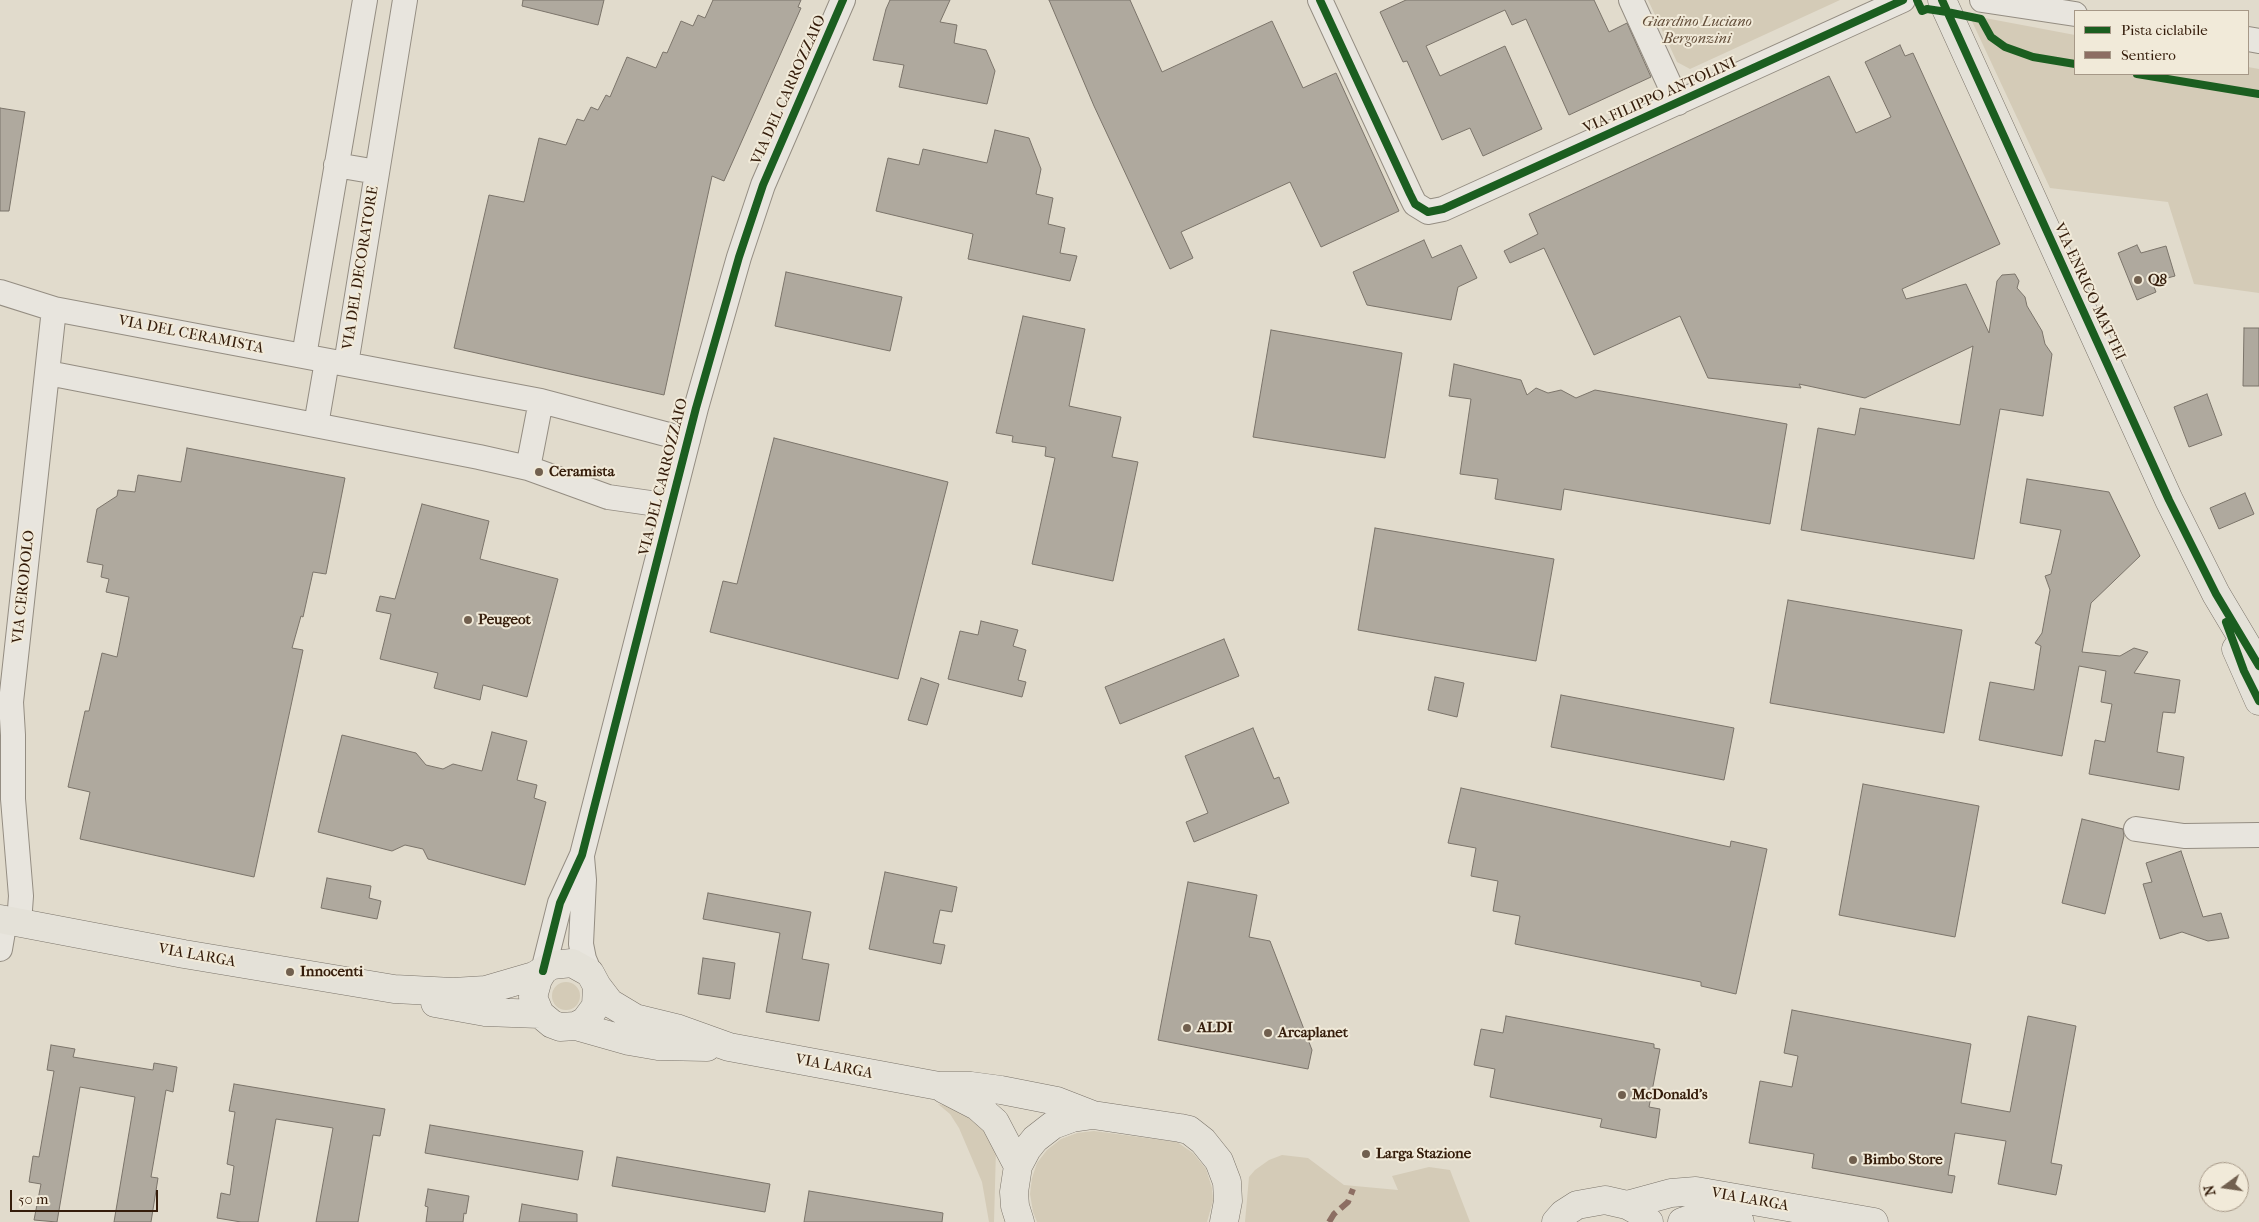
<!DOCTYPE html>
<style>
body{margin:0}
#map{position:relative;width:2259px;height:1222px;overflow:hidden;background:#e1dbcc;font-family:"IM FELL French Canon",serif}
canvas{display:block}
.legend{position:absolute;left:2074px;top:10px;width:175px;height:65px;box-sizing:border-box;background:#f1ead9;border:1px solid #a69887;margin:0;padding:6px 9px;list-style:none;font-size:15px;color:#351d0b}
.legend li{display:flex;align-items:center;gap:10px;height:25px}
.legend b{width:25px;border:1px solid #a69887}
.north{position:absolute;left:2199px;top:1162px;width:50px;height:50px;box-sizing:border-box;background:#f1ead9;border:1px solid #a69887;border-radius:50%;rotate:256deg;font-size:14px;font-weight:700;line-height:20px;text-align:center;color:#351d0b}
.north::after{content:'';display:block;margin:auto;width:18px;height:22px;background:#71604f;clip-path:polygon(50% 0,100% 100%,50% 72%,0 100%)}
.scale{position:absolute;left:10px;top:1190px;width:148px;height:22px;box-sizing:border-box;border:2px solid #351d0b;border-top:0;padding-left:6px;font-size:15px;line-height:18px;white-space:nowrap;color:#351d0b;-webkit-text-stroke:4px #f1ead9;paint-order:stroke}
</style>
<div id="map">
<canvas width="2259" height="1222"></canvas>
<ul class="legend">
<li><b style="height:6px;background:#1b5e20"></b>Pista ciclabile</li>
<li><b style="height:6px;background:#8d6e63"></b>Sentiero</li>
</ul>
<div class="north">N</div>
<div class="scale">50 m</div>
</div>
<script>
const ctx = document.querySelector('canvas').getContext('2d');
ctx.lineJoin = 'round';
function fill(path, color) { ctx.fillStyle = color; ctx.fill(path, 'evenodd'); }
const poly = rows => new Path2D(rows.map(r => 'M' + r).join(''));
function strokePath(path, color, width, dash) { ctx.strokeStyle = color; ctx.lineWidth = width; ctx.lineCap = dash ? 'butt' : 'round'; ctx.setLineDash(dash || []); ctx.stroke(path); }
function label(font, color, halo, rows, align = 'center') {
  ctx.font = font + ' "IM FELL French Canon",serif'; ctx.lineWidth = 4; ctx.setLineDash([]); ctx.textBaseline = 'middle'; ctx.strokeStyle = halo; ctx.fillStyle = color; for (const [text, x, y, turn = 0] of rows) {
    ctx.save(); ctx.translate(x, y); ctx.rotate((+turn || 0) * Math.PI / 180); ctx.textAlign = isNaN(turn) ? turn : align; if (halo) ctx.strokeText(text, 0, 0); ctx.fillText(text, 0, 0); ctx.restore();
  }
}
const green = poly([
 [1648,0,1840,0,1690,69,1677,62],
 [1969,15,2075,35,2075,74,2248,74,2248,67,2259,69,2259,293,2194,284,2168,202,2050,188],
 '552 996a14 14 0 1 1 28 0a14 14 0 1 1-28 0Z',
 [938,1104,952,1107,983,1123,996,1149,994,1222,989,1222,982,1182,959,1128,950,1114],
 [1094,1131,1177,1142,1193,1153,1206,1169,1212,1188,1213,1201,1207,1222,1037,1222,1033,1212,1030,1194,1032,1178,1037,1163,1047,1150,1061,1139,1077,1133],
 [1282,1155,1308,1158,1344,1185,1398,1190,1392,1176,1429,1167,1450,1170,1470,1222,1245,1222,1249,1177,1255,1170,1269,1160]
]);
const building = poly([
 [523,0,604,0,598,25,522,6,523,0],
 [713,0,801,0,798,7,801,8,724,181,712,176,664,395,454,348,489,195,524,202,539,138,566,145,577,119,584,121,591,107,598,110,606,95,610,97,627,57,656,68,663,52,667,53,681,21,693,26,698,15,705,18,713,0],
 [890,0,950,0,940,22,957,25,954,43,986,50,995,71,987,104,899,87,904,65,873,60,886,9,890,0],
 [1049,0,1130,0,1162,72,1272,21,1303,88,1336,73,1399,211,1321,247,1290,182,1181,232,1193,258,1170,269,1094,106,1049,0],
 [1406,0,1594,0,1609,32,1627,23,1651,77,1569,115,1526,19,1512,25,1505,10,1426,46,1440,76,1505,46,1542,129,1483,156,1470,128,1442,140,1407,61,1403,62,1380,12,1406,0],
 [1900,45,1905,56,1913,53,2000,244,1902,289,1906,299,1966,284,1989,333,1997,281,2002,275,2015,274,2019,281,2017,288,2025,297,2027,306,2042,331,2045,344,2052,354,2043,416,2000,409,1974,559,1801,530,1818,428,1855,435,1860,408,1960,425,1973,346,1865,398,1799,384,1801,388,1708,378,1680,316,1594,355,1544,248,1510,263,1504,251,1538,234,1529,214,1829,76,1856,133,1891,117,1865,62,1900,45],
 [0,108,25,112,9,211,0,211,0,108],
 [995,130,1029,138,1041,169,1036,194,1053,198,1048,224,1065,228,1060,253,1077,256,1070,281,968,259,973,234,876,211,888,158,919,165,923,149,987,163,995,130],
 [1424,240,1432,258,1461,245,1477,278,1458,287,1451,320,1367,305,1353,272,1424,240],
 [2137,245,2141,253,2166,246,2175,276,2152,282,2156,292,2137,300,2118,253,2137,245],
 [786,272,902,297,890,351,775,326,786,272],
 [1023,316,1085,329,1069,406,1121,417,1112,457,1138,462,1113,581,1032,564,1055,458,1045,456,1046,447,1012,442,1013,436,996,433,1023,316],
 [2244,328,2259,328,2259,386,2243,386,2244,328],
 [1271,330,1402,353,1385,458,1253,437,1271,330],
 [1454,364,1521,380,1527,395,1536,388,1548,393,1561,390,1576,398,1595,390,1787,424,1770,524,1564,489,1561,510,1495,499,1498,479,1460,474,1471,399,1449,396,1454,364],
 [2207,394,2222,435,2189,447,2174,407,2207,394],
 [774,438,948,482,898,679,710,632,723,581,737,584,774,438],
 [187,448,345,478,326,574,313,572,303,617,301,616,292,648,303,650,254,877,80,839,90,792,68,787,85,711,89,711,102,653,117,657,129,597,106,592,109,579,101,577,103,565,87,562,97,509,117,496,118,490,135,492,138,475,181,482,187,448],
 [2027,479,2109,492,2140,556,2091,603,2082,652,2120,656,2134,648,2148,652,2134,673,2180,680,2175,713,2163,712,2157,752,2184,757,2179,790,2089,774,2095,740,2105,742,2112,704,2101,702,2106,671,2079,666,2062,756,1979,740,1990,682,2034,690,2041,646,2035,643,2042,633,2050,590,2045,576,2051,574,2061,530,2020,523,2027,479],
 [2245,493,2254,514,2219,529,2210,508,2245,493],
 [422,504,489,521,480,559,558,579,527,697,483,685,480,700,434,688,438,673,380,659,391,614,376,611,380,596,395,599,422,504],
 [1375,528,1554,559,1536,661,1358,630,1375,528],
 [1788,600,1962,630,1944,733,1770,703,1788,600],
 [981,621,1018,630,1013,646,1026,650,1018,680,1026,682,1022,697,948,679,960,631,978,635,981,621],
 [1224,639,1239,676,1120,724,1105,687,1224,639],
 [1435,677,1464,683,1457,717,1428,710,1435,677],
 [921,678,939,684,927,725,908,720,921,678],
 [1561,695,1734,728,1724,780,1551,747,1561,695],
 [1253,728,1274,779,1279,777,1289,803,1194,842,1186,822,1208,813,1185,756,1253,728],
 [492,732,527,741,517,780,537,785,534,798,546,802,525,885,428,859,423,849,405,845,392,851,318,832,342,735,416,753,426,765,443,769,453,764,482,771,492,732],
 [1863,784,1979,806,1955,937,1839,915,1863,784],
 [1461,788,1730,847,1731,841,1767,849,1736,994,1701,986,1701,982,1515,944,1520,916,1493,911,1498,881,1471,876,1476,848,1448,843,1461,788],
 [2082,819,2123,829,2124,836,2105,914,2062,903,2082,819],
 [2181,851,2203,917,2221,913,2229,938,2208,941,2182,932,2160,939,2143,884,2152,882,2146,863,2181,851],
 [885,872,957,887,952,912,940,910,933,943,945,945,941,964,869,949,885,872],
 [327,878,371,886,369,898,381,901,377,919,321,908,327,878],
 [1188,882,1257,895,1249,937,1270,941,1312,1050,1308,1069,1158,1040,1188,882],
 [708,893,811,912,802,959,829,964,819,1021,766,1012,780,933,703,919,708,893],
 [703,958,735,963,730,999,698,994,703,958],
 [1792,1010,1971,1044,1961,1103,2010,1112,2028,1016,2076,1026,2051,1163,2062,1165,2056,1195,1998,1184,2006,1141,1955,1133,1948,1175,1955,1176,1952,1193,1812,1168,1814,1154,1749,1143,1760,1081,1792,1087,1798,1056,1784,1053,1792,1010],
 [1506,1016,1654,1044,1654,1048,1660,1049,1649,1107,1660,1109,1656,1138,1600,1127,1602,1119,1490,1097,1495,1069,1474,1065,1481,1029,1503,1033,1506,1016],
 [51,1045,75,1049,73,1057,153,1070,154,1063,177,1067,173,1092,166,1090,151,1177,158,1178,151,1222,114,1222,135,1097,80,1087,57,1222,34,1220,41,1184,29,1182,33,1156,39,1157,54,1071,47,1070,51,1045],
 [234,1084,385,1109,380,1136,373,1135,358,1222,316,1222,333,1128,276,1119,258,1222,241,1222,217,1218,221,1193,230,1195,234,1166,227,1164,235,1112,229,1111,234,1084],
 [430,1125,583,1151,578,1180,425,1153,430,1125],
 [617,1157,770,1184,765,1212,612,1186,617,1157],
 [428,1189,469,1196,466,1214,464,1213,463,1222,426,1222,428,1207,425,1206,428,1189],
 [809,1191,943,1213,942,1222,804,1222,809,1191],
 [522,1204,577,1214,577,1222,519,1222,522,1204]
]);
const minor = poly([
 [1320,0,1410,194,1415,204,1428,212,1443,209,1903,0],
 [1631,0,1678,103],
 [1982,0,2075,14],
 [2248,39,2259,41],
 [336,165,377,172],
 [0,292,54,309,541,401,688,440],
 [304,356,365,0],
 [346,364,405,0],
 [48,373,479,457,528,468,608,497,671,506],
 [316,425,327,361],
 [528,468,541,401],
 [2136,829,2184,836,2259,835],
 [582,857,584,880,581,944,584,959,590,973],
 [19,923,21,896,13,799,13,735,11,702,54,309],
 [0,949,5,920],
 [543,971,560,903,582,855,696,408,739,257,763,185,843,0]
]);
const major = poly([
 [1942,0,2169,500,2216,594,2259,666],
 [2236,649,2259,701],
 [0,919,184,954,394,989,453,992,486,990,534,976,552,965,572,963,590,973,597,986,596,1006,585,1021,576,1026,560,1027,552,1024,540,1014,533,997,538,979,543,971],
 [597,986,610,1003,635,1018,676,1028,729,1047,939,1086,971,1086,1001,1090,1057,1101,1093,1115],
 [435,1003,485,1012,540,1014],
 [576,1026,629,1041,658,1046,707,1047],
 [944,1089,977,1106,995,1122,1018,1166],
 [1627,1205,1671,1193,1696,1191,1874,1222],
 [1020,1222,1015,1206,1014,1192,1018,1166,1027,1149,1035,1139,1053,1125,1072,1118,1093,1115,1180,1128,1189,1130,1203,1141,1219,1161,1227,1182,1228,1201,1224,1222],
 [1556,1222,1563,1214,1577,1205,1605,1200,1627,1205,1638,1211,1649,1222],
 [1682,1222,1696,1217,1740,1222]
]);
const quiet = poly([
 [1329,1222,1334,1214,1348,1202,1353,1189]
]);
const cycleway = poly([
 [1320,0,1410,194,1415,204,1428,212,1443,209,1903,0],
 [1917,0,1922,11,1927,9,1947,12,1981,19,1991,37,2005,47,2033,57,2075,64],
 [1942,0,2169,500,2216,594,2259,666],
 [2137,74,2259,94],
 [2226,622,2244,671,2259,701],
 [543,971,560,903,582,855,696,408,739,257,763,185,843,0]
]);
const markers = [
 [2138,280,5,"#71604f"],
 [539,472,5,"#71604f"],
 [468,620,5,"#71604f"],
 [290,972,5,"#71604f"],
 [1187,1028,5,"#71604f"],
 [1268,1033,5,"#71604f"],
 [1622,1095,5,"#71604f"],
 [1366,1154,5,"#71604f"],
 [1853,1160,5,"#71604f"]
];
const parkNames = [
 ["Giardino Luciano",1697,22],
 ["Bergonzini",1697,39]
];
const streetNames = [
 ["VIA DEL CARROZZAIO",789,90,-66],
 ["VIA FILIPPO ANTOLINI",1660,96,-24],
 ["VIA DEL DECORATORE",361,268,-81],
 ["VIA ENRICO MATTEI",2089,292,65],
 ["VIA DEL CERAMISTA",191,335,11],
 ["VIA DEL CARROZZAIO",664,477,-76],
 ["VIA CERODOLO",24,587,-84],
 ["VIA LARGA",197,956,10],
 ["VIA LARGA",834,1067,11],
 ["VIA LARGA",1750,1200,10]
];
const poiNames = [
 ["Q8",2148,280],
 ["Ceramista",549,472],
 ["Peugeot",478,620],
 ["Innocenti",300,972],
 ["ALDI",1197,1028],
 ["Arcaplanet",1278,1033],
 ["McDonald's",1632,1095],
 ["Larga Stazione",1376,1154],
 ["Bimbo Store",1863,1160]
];
fill(green, '#d4cbb7');
fill(building, '#afa99e');
strokePath(building, '#7b746a', 1);
strokePath(minor, '#948d82', 26);
strokePath(major, '#7b746a', 29);
strokePath(minor, '#e8e5de', 24);
strokePath(major, '#e4e1d8', 28);
strokePath(quiet, '#8d6e63', 6, [12, 6]);
strokePath(cycleway, '#1b5e20', 8);
for (const [x, y, r, color] of markers) { const dot = new Path2D(); dot.arc(x, y, r, 0, 2 * Math.PI); ctx.fillStyle = color; ctx.fill(dot); strokePath(dot, '#f1ead9', 2); }
label('italic 15px', '#624d39', '#f1ead9', parkNames);
label('15px', '#351d0b', '#f1ead9', streetNames);
label('bold 15px', '#351d0b', '#f1ead9', poiNames, 'left');
</script>
